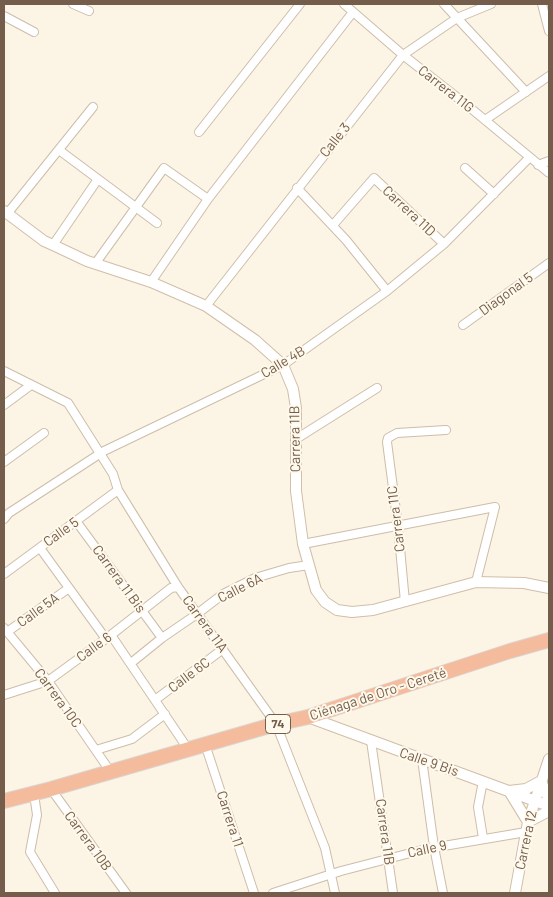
<!DOCTYPE html>
<meta charset="utf-8">
<style>
body{margin:0}
#map{position:relative;width:553px;height:897px;overflow:hidden;background:#fcf5e5;font-family:Barlow,sans-serif}
canvas{display:block}
.frame{position:absolute;inset:0;border:5px solid #745d4b;pointer-events:none}
</style>
<div id="map">
<canvas width="553" height="897"></canvas>
<div class="frame"></div>
</div>
<script>
const ctx = document.querySelector('canvas').getContext('2d');
ctx.lineJoin = 'round';
const poly = rows => new Path2D(rows.map(r => 'M' + r).join(''));
function strokePath(path, color, width, dash) { ctx.strokeStyle = color; ctx.lineWidth = width; ctx.lineCap = dash ? 'butt' : 'round'; ctx.setLineDash(dash || []); ctx.stroke(path); }
function label(font, color, halo, rows, align = 'center') {
  ctx.font = font + ' Barlow,sans-serif'; ctx.lineWidth = 4; ctx.setLineDash([]); ctx.textBaseline = 'middle'; ctx.strokeStyle = halo; ctx.fillStyle = color; for (const [text, x, y, turn = 0] of rows) {
    ctx.save(); ctx.translate(x, y); ctx.rotate((+turn || 0) * Math.PI / 180); ctx.textAlign = isNaN(turn) ? turn : align; if (halo) ctx.strokeText(text, 0, 0); ctx.fillText(text, 0, 0); ctx.restore();
  }
}
const street = poly([
 [73,4,89,11],
 [344,4,403,55,468,106,549,173],
 [444,4,526,92],
 [542,4,549,31],
 [4,16,34,32],
 [485,120,549,76],
 [199,132,300,4],
 [59,150,157,223],
 [538,165,549,161],
 [465,168,494,194],
 [297,188,346,240,387,291],
 [7,214,93,107],
 [333,225,374,178,444,244],
 [53,245,98,179],
 [95,264,164,168,208,199],
 [151,282,208,199,353,12],
 [206,306,403,55,457,18,491,4],
 [463,325,549,263],
 [4,371,68,403,113,474,118,490,178,587,276,724,325,848,335,893],
 [4,405,31,385],
 [296,439,377,388],
 [4,462,44,433],
 [4,519,9,513,104,451,283,365,387,291,444,244,529,158],
 [76,521,162,638],
 [303,544,495,507,476,582],
 [40,548,106,639],
 [4,574,118,490],
 [405,602,398,526,387,442,388,438,397,433,446,430],
 [4,628,48,681,110,771],
 [7,632,69,588],
 [111,635,188,749],
 [131,663,162,638,197,614,223,594,255,578,289,568,309,565],
 [4,695,48,681,111,635,171,588,178,587],
 [155,700,223,649],
 [371,741,393,893],
 [205,744,254,893],
 [96,750,132,739,165,714],
 [422,759,434,847,443,893],
 [51,789,126,893],
 [34,794,37,815,30,852,55,893],
 [483,838,478,807,483,781],
 [273,893,341,871,426,849,526,832]
]);
const secondary = poly([
 [4,211,44,241,53,245,87,261,151,282,206,306,255,340,283,365,293,389,296,408,296,491,303,544,316,590,325,602,337,610,352,612,373,610,476,582,524,583,549,588],
 [308,717,549,806],
 [549,800,541,781,526,789,509,791,528,822,549,811],
 [515,893,528,822,549,759]
]);
const highway = poly([
 [4,801,51,789,276,724,308,717,510,651,549,640]
]);
const shields = [
 [278,724,25]
];
const shieldNames = [
 ["74",278,724]
];
const streetNames = [
 ["Carrera 11G",446,89,38],
 ["Calle 3",335,140,-51],
 ["Carrera 11D",409,211,43],
 ["Diagonal 5",506,294,-36],
 ["Calle 4B",283,362,-31],
 ["Carrera 11B",295,439,-91],
 ["Carrera 11C",396,519,-97],
 ["Calle 5",61,532,-36],
 ["Carrera 11 Bis",119,579,54],
 ["Calle 6A",240,588,-27],
 ["Calle 5A",38,610,-36],
 ["Carrera 11A",205,624,54],
 ["Calle 6",94,647,-36],
 ["Calle 6C",189,675,-37],
 ["Ciénaga de Oro - Cereté",378,694,-18],
 ["Carrera 10C",58,698,54],
 ["Calle 9 Bis",429,762,19],
 ["Carrera 11",230,819,72],
 ["Carrera 11B",385,832,82],
 ["Carrera 12",526,840,-78],
 ["Carrera 10B",88,841,54],
 ["Calle 9",427,849,-12]
];
strokePath(street, '#cdbdab', 10);
strokePath(secondary, '#d0bea9', 12);
strokePath(highway, '#dbd5d0', 16);
strokePath(street, '#fff', 8);
strokePath(secondary, '#fff', 10);
strokePath(highway, '#f5bb9d', 14);
for (const [x, y, w] of shields) { const box = new Path2D(); box.roundRect(x - w / 2, y - 9.5, w, 19, 4); ctx.fillStyle = '#fff9eb'; ctx.fill(box); strokePath(box, '#745d4b', 1); }
label('bold 12px', '#745d4b', null, shieldNames);
label('14px', '#745d4b', '#fff9eb', streetNames);
</script>
